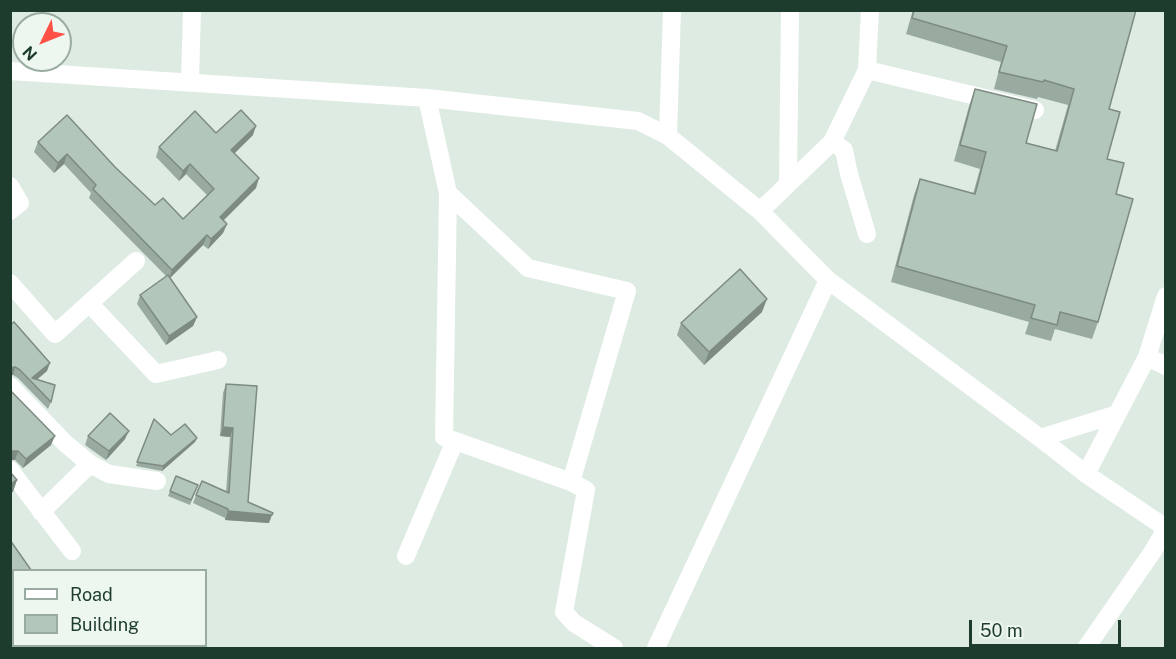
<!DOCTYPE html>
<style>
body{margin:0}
#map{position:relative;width:1176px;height:659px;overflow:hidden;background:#ddebe2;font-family:"Public Sans",sans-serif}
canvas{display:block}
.frame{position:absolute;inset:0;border:12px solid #1d3c2e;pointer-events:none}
.legend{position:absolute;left:12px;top:569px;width:195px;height:78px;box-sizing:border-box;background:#edf7f0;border:2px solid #9aaca2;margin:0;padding:8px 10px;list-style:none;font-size:18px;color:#1d3c2e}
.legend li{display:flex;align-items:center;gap:12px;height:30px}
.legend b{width:30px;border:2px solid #9aaca2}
.north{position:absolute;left:12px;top:12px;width:60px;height:60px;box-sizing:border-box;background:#edf7f0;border:2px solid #9aaca2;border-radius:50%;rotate:227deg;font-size:16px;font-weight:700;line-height:24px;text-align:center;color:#1d3c2e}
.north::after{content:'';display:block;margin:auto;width:21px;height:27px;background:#ff5146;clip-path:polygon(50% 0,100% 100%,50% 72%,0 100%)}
.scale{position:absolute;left:969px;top:620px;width:152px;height:27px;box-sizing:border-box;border:3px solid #1d3c2e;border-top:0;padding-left:8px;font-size:18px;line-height:21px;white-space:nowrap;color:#1d3c2e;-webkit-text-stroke:4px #edf7f0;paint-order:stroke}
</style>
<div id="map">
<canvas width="1176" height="659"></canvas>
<div class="frame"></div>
<ul class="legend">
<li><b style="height:8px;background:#fff"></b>Road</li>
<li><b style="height:16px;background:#b2c6ba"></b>Building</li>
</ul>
<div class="north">N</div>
<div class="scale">50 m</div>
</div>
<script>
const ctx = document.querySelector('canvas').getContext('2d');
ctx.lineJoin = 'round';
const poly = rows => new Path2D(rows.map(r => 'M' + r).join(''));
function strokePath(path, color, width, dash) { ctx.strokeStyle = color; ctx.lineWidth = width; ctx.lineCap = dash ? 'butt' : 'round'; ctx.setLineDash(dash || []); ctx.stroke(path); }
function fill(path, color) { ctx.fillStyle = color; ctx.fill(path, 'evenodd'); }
const minor = poly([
 [867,70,1035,110],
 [10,71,427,98,638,121,668,136,760,211,828,280,1040,438,1086,474,1166,528],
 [190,81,192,10],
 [427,98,448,193,444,437,571,482,586,490,564,612,574,623,614,648],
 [668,136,672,10],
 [832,142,844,150,849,174,867,234],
 [788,182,790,10],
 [10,186,20,203,10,211],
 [448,193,528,268,627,291,571,482],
 [760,211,832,142,867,70,870,10],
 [10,283,55,334,136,261],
 [89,303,156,374,218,360],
 [1147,357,1166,366],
 [10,386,65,443,90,464,109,474,157,481],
 [1040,438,1117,414],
 [10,470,72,551],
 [1086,474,1147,357,1166,296],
 [41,512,90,464],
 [406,556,455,441],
 [656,648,828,280],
 [1086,648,1153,551,1166,529]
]);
const wall = poly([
 [913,10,1136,10,1109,109,1107,159,1116,194,1098,322,1092,339,1055,329,1051,341,1025,334,1029,322,891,282,914,195,920,179,973,194,980,169,954,161,969,106,975,89,1026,143,1055,151,1068,105,1038,97,1037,99,994,89,1001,62,906,34],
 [216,133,253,135,234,153,256,188,223,220,227,224,223,233,208,249,203,245,170,278,197,317,193,326,166,345,137,304,140,295,166,276,89,198,91,193,64,164,54,173,34,152,38,142,115,167,155,205,183,219,207,195,186,174,179,181,156,157,159,147],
 [762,312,704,365,677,335,681,323],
 [10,325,47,371,36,380,51,402,48,409,18,378,13,375],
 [226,384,248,502,269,523,225,520,225,518,193,503,196,495,226,492,230,437,220,436,223,393],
 [10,390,51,445,23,468,15,460,10,460],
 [154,419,171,435,197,438,195,442,162,471,136,466],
 [88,436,125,439,106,460,85,445],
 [176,476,198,485,190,505,168,496]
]);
const shadedWall = poly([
 [256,126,253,135,228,160,231,150],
 [67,154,64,164,54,173,58,163],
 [190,164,186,174,179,181,183,171],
 [259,178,256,188,217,227,220,217],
 [227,224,223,233,208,249,211,239],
 [207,235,203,245,169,279,172,270],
 [767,299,762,312,704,365,709,352],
 [197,317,193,326,166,345,169,336],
 [50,363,47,371,33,383,32,378],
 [15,367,13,375,10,375,10,368],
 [223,427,233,428,230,437,220,436],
 [129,431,125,439,106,460,109,451],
 [55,436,51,445,23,468,26,459],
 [197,438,195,442,162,471,163,466],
 [10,451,18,451,15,460,10,460],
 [17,480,13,492,10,493,10,484],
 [228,511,272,515,269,523,225,520],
 [14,609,14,617,10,620,10,611]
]);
const building = poly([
 [914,10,1136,10,1109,109,1120,112,1107,159,1124,163,1116,194,1133,199,1098,322,1060,312,1057,325,1031,318,1035,305,897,266,920,179,975,194,986,152,960,145,975,89,1037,104,1026,143,1057,151,1074,89,1044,80,1043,82,999,72,1007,46,912,18,914,10],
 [241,110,256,126,231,150,259,178,220,217,227,224,211,239,207,235,172,270,93,189,96,185,67,154,58,163,38,142,67,115,115,167,155,205,163,198,183,219,214,189,190,164,183,171,159,147,195,111,216,133,241,110],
 [740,269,767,299,709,352,681,323,740,269],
 [168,275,197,317,169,336,140,295,168,275],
 [14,322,50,363,32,378,55,385,51,402,20,370,15,367,10,368,10,325,14,322],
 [226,384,257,386,248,502,273,513,272,515,228,511,228,509,196,495,202,481,229,493,233,428,223,427,226,384],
 [10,390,55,436,26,459,18,451,10,451,10,390],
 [110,413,129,431,109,451,88,436,110,413],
 [154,419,171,435,185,424,197,438,163,466,137,462,154,419],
 [10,472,17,480,10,484,10,472],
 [176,476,198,485,191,500,170,491,176,476],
 [10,540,31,570,14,570,14,609,10,611,10,540]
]);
strokePath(minor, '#fff', 18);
fill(wall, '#99aaa0');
fill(shadedWall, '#7d8b82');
fill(building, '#b2c6ba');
strokePath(building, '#7d8b82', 1.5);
</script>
